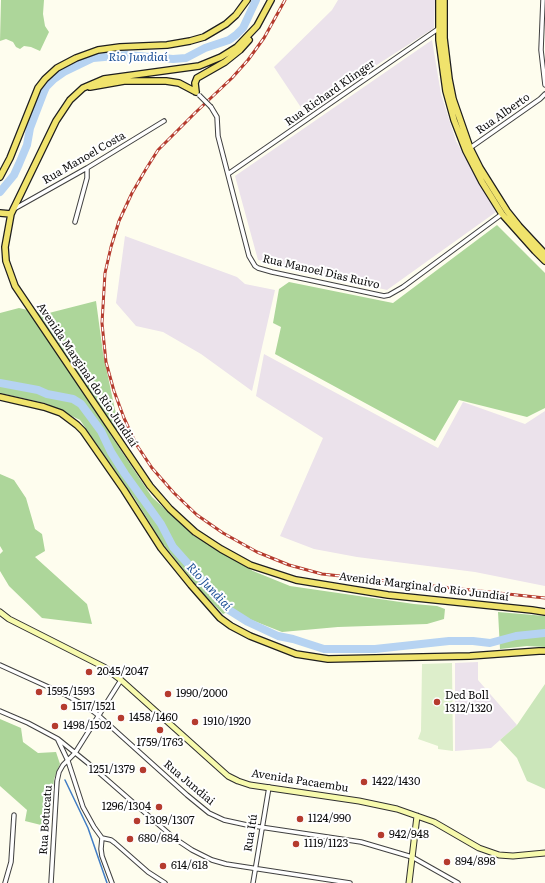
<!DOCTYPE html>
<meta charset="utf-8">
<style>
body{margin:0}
canvas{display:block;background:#fefdee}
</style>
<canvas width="545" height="883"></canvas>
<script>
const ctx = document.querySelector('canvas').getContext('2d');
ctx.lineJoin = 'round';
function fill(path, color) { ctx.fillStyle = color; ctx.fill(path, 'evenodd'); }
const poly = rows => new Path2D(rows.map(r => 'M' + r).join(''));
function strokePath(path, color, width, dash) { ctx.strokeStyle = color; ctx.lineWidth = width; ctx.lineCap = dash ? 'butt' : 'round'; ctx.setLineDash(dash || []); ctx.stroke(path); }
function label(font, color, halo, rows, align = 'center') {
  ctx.font = font + ' Literata,serif'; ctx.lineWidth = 4; ctx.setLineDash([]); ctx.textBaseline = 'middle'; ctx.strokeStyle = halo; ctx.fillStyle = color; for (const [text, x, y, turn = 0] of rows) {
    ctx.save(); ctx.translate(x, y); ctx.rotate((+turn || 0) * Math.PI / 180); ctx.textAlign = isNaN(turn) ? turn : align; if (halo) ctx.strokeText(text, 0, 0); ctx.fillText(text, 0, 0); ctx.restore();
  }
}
const industrial = poly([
 [338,0,435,0,434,28,304,112,274,67,332,10],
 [432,40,441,94,456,141,496,212,387,290,258,260,235,176],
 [125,236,237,277,245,284,275,290,252,391,201,354,163,332,136,326,116,303],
 [264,354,438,448,463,402,525,424,545,411,545,586,475,572,357,557,314,549,280,536,323,438,256,396],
 [478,662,478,680,517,725,491,748,455,751,455,663]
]);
const green = poly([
 [545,684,545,789,527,781,517,758,500,740,517,725]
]);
const forest = poly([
 [1,0,44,0,43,14,45,26,49,32,40,51,31,47,24,46,20,49,16,47,13,42,6,39,0,41],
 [497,225,545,273,545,408,527,417,459,400,435,441,275,354,281,327,273,323,279,289,289,282,393,303],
 [96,301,103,353,115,410,125,424,110,434,152,497,194,536,253,571,290,586,414,604,437,606,445,609,444,619,427,624,338,627,282,632,249,619,233,609,223,614,200,590,163,544,135,499,80,420,45,403,0,393,0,313,19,308,45,314],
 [0,474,14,480,26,498,35,529,42,534,45,551,35,557,87,604,92,624,42,618,9,586,0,571,0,554,3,551,0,546],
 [498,612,545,616,545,647,527,646,500,649],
 [0,719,21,728,23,742,38,753,56,752,60,764,54,779,49,827,25,821,27,810,0,786]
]);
const pitch = poly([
 [452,663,453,751,438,749,438,746,418,739,421,731,422,664]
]);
const stream = poly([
 [65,780,88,828,107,883]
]);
const river = poly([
 [0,192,14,175,19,164,27,145,30,128,43,94,46,87,54,79,64,72,93,58,127,55,173,59,186,58,205,48,229,40,236,35,243,28,256,0],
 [0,383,38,390,47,394,73,399,81,404,101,431,111,452,125,474,161,524,173,547,229,610,248,622,278,636,293,639,324,649,375,649,449,641,473,641,490,643,516,636,545,633]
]);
const street = poly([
 [543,0,541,50,545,85],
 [211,107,217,117,218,136,249,256,255,266,258,268,272,272,384,296,389,295,403,287,502,214],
 [470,148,540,99,545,94],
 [228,174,367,78,438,29,440,29],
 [14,209,87,168,164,121],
 [75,222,87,178,87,168],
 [0,665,66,695,86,706,98,715,187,795,209,813,224,820,247,825,361,842,412,857,458,883],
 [0,711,28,723,58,739,89,764,174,838,192,850,212,860,226,864,350,883],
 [58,740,68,761,83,807,94,827,102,838,101,849,102,856,112,883],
 [102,838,111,840,115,843,148,872,165,883],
 [5,883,11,862,14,815],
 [51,883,57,781,59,772,63,765,75,753,121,680],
 [253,883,269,787]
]);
const secondary = poly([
 [0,612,9,619,104,667,121,680,228,776,238,781,250,785,359,801,397,809,434,822,479,848,499,855,513,856,545,853],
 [409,883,417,816]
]);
const primary = poly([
 [271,0,257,26,237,47,221,57,199,66,104,79,83,88,70,100,56,121,11,214,5,247,6,261,15,286,150,486,170,509,195,532,221,549,250,565,296,580,388,595,532,610,545,612],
 [439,0,439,40,446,91,454,120,466,151,482,182,502,214,535,251,545,261],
 [444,0,444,38,449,79,453,99,470,148,480,168,507,211,519,226,545,254],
 [90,87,124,81,166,81,179,83,196,92],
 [196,92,195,83,197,78,225,62,240,50,249,40],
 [0,177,10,158,38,88,45,79,57,68,76,58,98,50,120,47,167,45,190,41,204,37,226,24,236,15,247,0],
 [0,213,11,214],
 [0,397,44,407,61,413,77,425,83,431,124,490,161,548,191,585,220,618,231,626,250,636,296,654,328,659,470,656,539,651,545,651]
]);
const rail = poly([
 [285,0,264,38,248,60,232,78,196,112,158,150,146,169,132,193,119,221,111,247,105,273,102,323,106,362,114,391,124,418,136,444,152,468,174,493,197,515,223,533,257,552,289,565,322,574,545,598]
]);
const streetBridge = poly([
 [199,95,211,107]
]);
const markers = [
 [89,672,4,"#b53b2e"],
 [39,692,4,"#b53b2e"],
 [168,694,4,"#b53b2e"],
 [437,702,4,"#b53b2e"],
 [64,707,4,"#b53b2e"],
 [121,718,4,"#b53b2e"],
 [195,722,4,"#b53b2e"],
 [55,726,4,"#b53b2e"],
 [160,730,4,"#b53b2e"],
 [143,770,4,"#b53b2e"],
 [364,782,4,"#b53b2e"],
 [159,807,4,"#b53b2e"],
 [300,819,4,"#b53b2e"],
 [137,821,4,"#b53b2e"],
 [381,835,4,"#b53b2e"],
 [130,839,4,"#b53b2e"],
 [296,844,4,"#b53b2e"],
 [447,862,4,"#b53b2e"],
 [163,866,4,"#b53b2e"]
];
const streetNames = [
 ["Rua Richard Klinger",330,93,-35],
 ["Rua Alberto",503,114,-35],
 ["Rua Manoel Costa",84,158,-30],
 ["Rua Manoel Dias Ruivo",321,272,13],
 ["Avenida Marginal do Rio Jundiaí",87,375,56],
 ["Avenida Marginal do Rio Jundiaí",424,587,7],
 ["Avenida Pacaembu",300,781,9],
 ["Rua Jundiai",189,783,40],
 ["Rua Botucatu",46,820,-86],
 ["Rua Itú",251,833,-81]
];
const poiNames = [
 ["2045/2047",97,672],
 ["1595/1593",47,692],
 ["1990/2000",176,694],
 ["Ded Boll",445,696],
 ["1312/1320",445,709],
 ["1517/1521",72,707],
 ["1458/1460",129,718],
 ["1910/1920",203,722],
 ["1498/1502",63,726],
 ["1759/1763",160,743,"center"],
 ["1251/1379",135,770,"right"],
 ["1422/1430",372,782],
 ["1296/1304",151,807,"right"],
 ["1124/990",308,819],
 ["1309/1307",145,821],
 ["942/948",389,835],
 ["680/684",138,839],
 ["1119/1123",304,844],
 ["894/898",455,862],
 ["614/618",171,866]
];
const waterNames = [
 ["Rio Jundiaí",138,57],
 ["Rio Jundiaí",209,587,47]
];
fill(industrial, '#ebe2eb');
fill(green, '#cbe6ba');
fill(forest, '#add69a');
fill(pitch, '#ddeecb');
strokePath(stream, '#417dc5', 1.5);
strokePath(river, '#b6d3f2', 8);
strokePath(street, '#404040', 5.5);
strokePath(secondary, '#2f2f2f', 7);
strokePath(primary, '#1e1e1e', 8);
strokePath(street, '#fff', 3.5);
strokePath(secondary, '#f7faad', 5);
strokePath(primary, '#f0e36c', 5.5);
strokePath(rail, '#b53b2e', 3);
strokePath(rail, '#fff', 1.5, [4.5]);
strokePath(streetBridge, '#404040', 5.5, []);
strokePath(streetBridge, '#fff', 3.5);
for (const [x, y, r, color] of markers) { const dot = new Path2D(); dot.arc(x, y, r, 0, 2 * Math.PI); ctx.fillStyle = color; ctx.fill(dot); strokePath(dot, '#fff', 1.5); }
label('11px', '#0d0d0d', '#fff', streetNames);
label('11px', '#0d0d0d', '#fff', poiNames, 'left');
label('italic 12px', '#1e5197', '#fff', waterNames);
</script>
